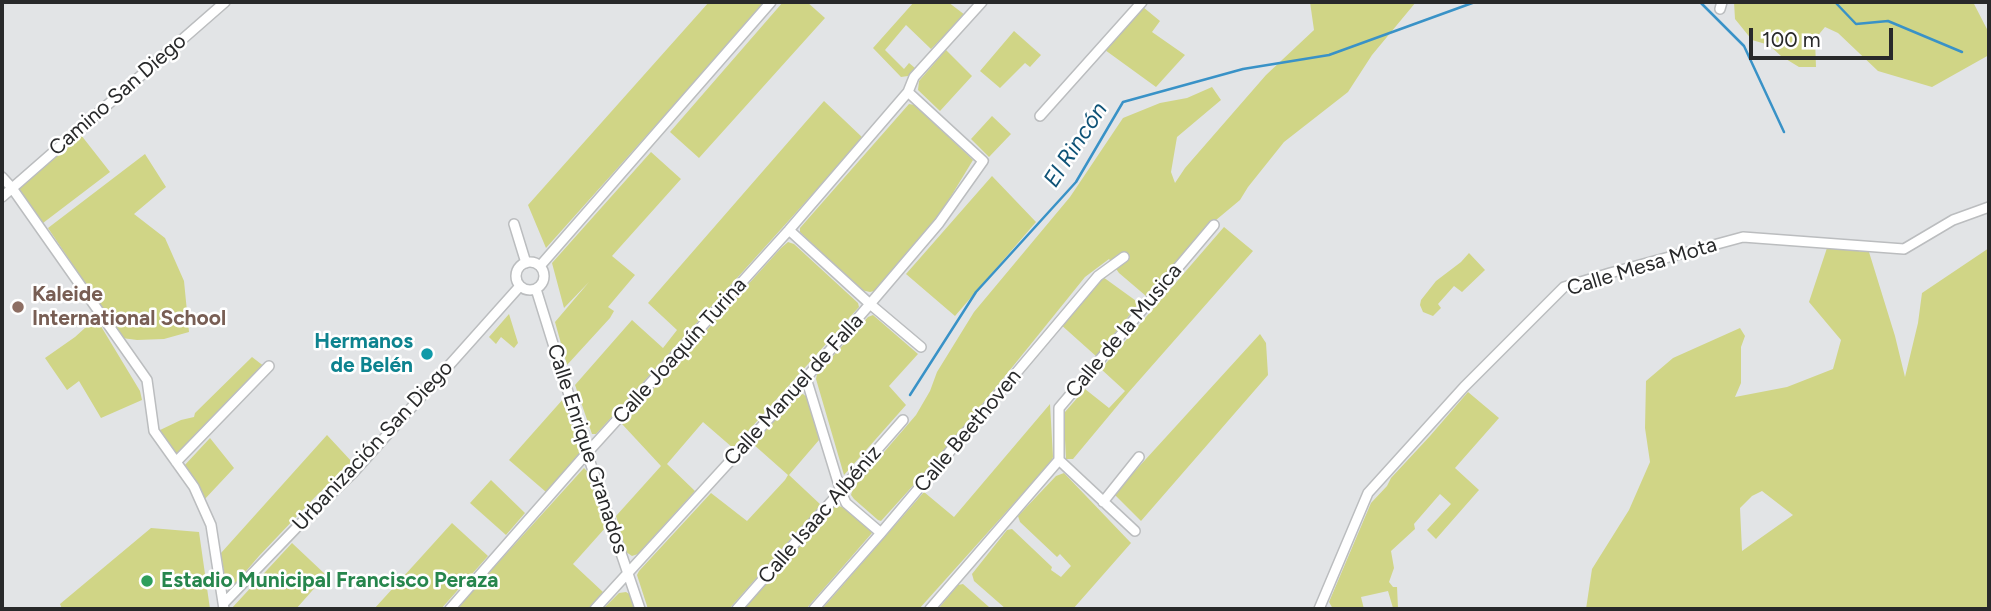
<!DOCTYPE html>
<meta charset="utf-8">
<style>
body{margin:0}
#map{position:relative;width:1991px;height:611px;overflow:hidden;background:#e2e4e6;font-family:Figtree,sans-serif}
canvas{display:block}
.frame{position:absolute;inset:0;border:4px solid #28292a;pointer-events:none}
.scale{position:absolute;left:1749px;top:28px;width:144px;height:32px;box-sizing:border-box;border:4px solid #28292a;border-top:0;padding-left:9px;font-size:21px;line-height:24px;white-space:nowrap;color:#28292a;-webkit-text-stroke:5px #fff;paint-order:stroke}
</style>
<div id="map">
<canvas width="1991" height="611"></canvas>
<div class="frame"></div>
<div class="scale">100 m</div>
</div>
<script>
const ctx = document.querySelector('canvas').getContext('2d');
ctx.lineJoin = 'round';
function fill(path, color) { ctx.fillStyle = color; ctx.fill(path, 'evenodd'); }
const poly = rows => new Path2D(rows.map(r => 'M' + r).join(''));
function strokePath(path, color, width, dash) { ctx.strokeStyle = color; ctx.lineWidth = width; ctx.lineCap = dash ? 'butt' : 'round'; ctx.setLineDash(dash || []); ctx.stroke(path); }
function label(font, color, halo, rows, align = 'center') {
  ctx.font = font + ' Figtree,sans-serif'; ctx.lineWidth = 5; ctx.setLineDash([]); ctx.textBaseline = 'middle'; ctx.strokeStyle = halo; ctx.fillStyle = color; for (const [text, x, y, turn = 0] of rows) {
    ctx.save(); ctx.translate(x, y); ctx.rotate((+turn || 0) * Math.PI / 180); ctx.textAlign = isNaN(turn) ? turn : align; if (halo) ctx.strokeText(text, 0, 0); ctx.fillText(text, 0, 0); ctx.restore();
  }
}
const green = poly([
 [709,2,766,2,546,248,528,205],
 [783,2,807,2,825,18,699,158,670,132],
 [914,2,948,2,965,15,931,49,906,25,885,50,904,69,909,63,915,68,908,76,901,77,873,48],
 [1310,2,1416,2,1372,55,1348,92,1284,142,1248,187,1240,200,1204,230,1146,296,1119,273,1109,259,1085,277,947,448,881,521,878,520,854,499,851,495,853,488,916,415,930,391,937,372,974,312,1070,197,1123,118,1160,103,1187,98,1212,87,1221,100,1177,137,1171,172,1175,183,1185,168,1266,75,1314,30],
 [1734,2,1973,2,1989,33,1989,55,1932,87,1878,71,1838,33,1825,27,1815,39,1816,67,1799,67,1781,56,1769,45,1752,40,1735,19],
 [1143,7,1160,21,1152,32,1185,55,1156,87,1105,50],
 [1014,31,1041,55,1030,67,1025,63,1000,88,980,71],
 [946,50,972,76,940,111,918,90,919,81],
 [824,101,863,138,621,407,596,434,592,434,575,385,632,320,663,348,677,330,648,303],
 [909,104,915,105,973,160,939,216,874,291,870,292,861,290,800,232,800,228],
 [992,116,1011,134,989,157,971,139],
 [81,135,110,172,43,223,15,188],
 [651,152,681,179,612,256,635,275,608,307,614,311,610,318,567,365,555,322,589,282,564,308,552,263],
 [145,154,166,187,134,214,165,238,184,281,189,332,164,339,137,340,122,338,48,228],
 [992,176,1036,222,955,316,906,274],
 [1224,227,1253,251,1128,393,1073,459,1066,459,1064,420,1065,412,1085,389,1109,408,1125,391,1101,369],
 [788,242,794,244,858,303,859,307,733,448,703,422,667,464,695,491,638,554,632,556,626,552,616,516,661,466,622,424,781,248],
 [1827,248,1869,252,1895,336,1905,377,1918,323,1922,293,1989,248,1989,609,1586,609,1592,569,1629,510,1650,462,1645,428,1646,381,1673,358,1740,328,1745,336,1741,347,1741,383,1735,397,1787,387,1833,369,1841,340,1809,302],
 [1762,491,1793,515,1742,551,1740,508,1752,496],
 [1469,253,1485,270,1462,292,1454,286,1438,304,1441,308,1433,316,1423,312,1420,305,1421,300,1436,281,1461,262],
 [1103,277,1139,303,1097,357,1059,323],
 [509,314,518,343,514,348,501,337,496,344,489,337],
 [873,315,918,354,889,386,906,405,844,475,816,379,817,374,868,317],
 [96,318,140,391,142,400,101,418,79,381,67,390,45,358,75,337],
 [1260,334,1266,343,1268,375,1141,521,1114,494],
 [252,357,265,367,177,459,158,431,181,420,194,417,195,413],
 [1468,392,1499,418,1455,468,1479,490,1436,539,1427,530,1451,504,1440,494,1414,524,1415,529,1391,551,1394,568,1389,582,1393,587,1397,587,1398,608,1393,608,1388,591,1361,597,1364,609,1333,609,1329,602,1371,503,1387,486,1391,478,1430,436],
 [803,394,808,398,819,440,789,475,821,505,729,609,648,609,637,575,639,571,711,493,747,521,785,480,788,475,753,444,797,396],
 [564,398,581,446,581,452,546,492,509,460],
 [1050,404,1053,457,1051,462,919,609,822,609,924,492,954,517],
 [327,435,353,463,317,495,259,556,229,591,226,586,221,553],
 [210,438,234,468,203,501,183,467],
 [584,468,589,473,606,527,573,564,603,592,588,609,456,609],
 [1064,473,1131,543,1073,609,1006,609,974,581,972,574,1007,530,1012,529,1052,567,1051,570,1061,577,1071,566,1060,554,1057,557,1020,522,1018,516,1056,476],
 [491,480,525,513,506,535,470,503],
 [836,505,850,510,870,529,872,533,806,609,744,609],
 [452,523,488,556,441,609,374,609],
 [151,528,199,532,210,609,62,609,60,604],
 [292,543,326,575,296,609,231,609],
 [963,584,989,607,987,609,938,609,958,585],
 [626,592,631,595,635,609,603,609,619,593]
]);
const stream = poly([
 [1700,2,1744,46,1784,132],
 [1835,2,1856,24,1888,21,1962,52],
 [910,395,976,292,1076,182,1123,102,1243,69,1329,55,1475,2]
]);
const street = poly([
 [1720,9,1722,2],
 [1040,116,1142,2],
 [2,177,12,188,147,380,154,431,194,487,211,525,224,609],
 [2,197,225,2],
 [514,224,526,263],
 [789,230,870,304,921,347],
 '516 276a14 14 0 1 1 28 0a14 14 0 1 1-28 0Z',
 [540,266,771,2],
 [536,289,587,453,640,609],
 [806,378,841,492,846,503,881,533],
 [1059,460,1135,531],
 [176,462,269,366],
 [1103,502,1139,457],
 [224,603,299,525,353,473,520,286],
 [450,609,587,453,789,230,908,92,914,77,982,2],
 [595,609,806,378,870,304,939,223,983,161,908,92],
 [737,609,903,420],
 [814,609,881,533,1098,276,1124,257],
 [930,609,1059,460,1059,408,1214,225],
 [1319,609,1368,493,1464,387,1564,287,1610,273,1743,237,1904,249,1953,220,1989,207]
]);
const markers = [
 [18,307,7,"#8d6e63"],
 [427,354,7,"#0f9aa8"],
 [147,581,7,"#2e9e5b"]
];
const streetNames = [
 ["Camino San Diego",118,95,-41],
 ["Calle Mesa Mota",1642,267,-17],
 ["Calle de la Musica",1124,331,-50],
 ["Calle Joaquín Turina",680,351,-48],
 ["Calle Manuel de Falla",794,390,-48],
 ["Calle Beethoven",968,431,-50],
 ["Urbanización San Diego",373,446,-47],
 ["Calle Enrique Granados",587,449,72],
 ["Calle Isaac Albéniz",820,515,-49]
];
const educationNames = [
 ["Kaleide",32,295],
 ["International School",32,319]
];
const cultureNames = [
 ["Hermanos",413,342],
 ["de Belén",413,366]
];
const leisureNames = [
 ["Estadio Municipal Francisco Peraza",161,581]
];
const waterNames = [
 ["El Rincón",1076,145,-57]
];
fill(green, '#d0d586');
strokePath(stream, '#3992c7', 2.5);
strokePath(street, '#bbbdbf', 12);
strokePath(street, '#fff', 9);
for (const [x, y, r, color] of markers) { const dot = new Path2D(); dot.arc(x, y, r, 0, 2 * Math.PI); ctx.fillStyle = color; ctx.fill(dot); strokePath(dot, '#fff', 2.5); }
label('21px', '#28292a', '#fff', streetNames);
label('bold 21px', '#785e54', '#fff', educationNames, 'left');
label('bold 21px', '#0d838f', '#fff', cultureNames, 'right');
label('bold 21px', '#27864d', '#fff', leisureNames, 'left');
label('italic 23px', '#0f5377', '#fff', waterNames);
</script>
